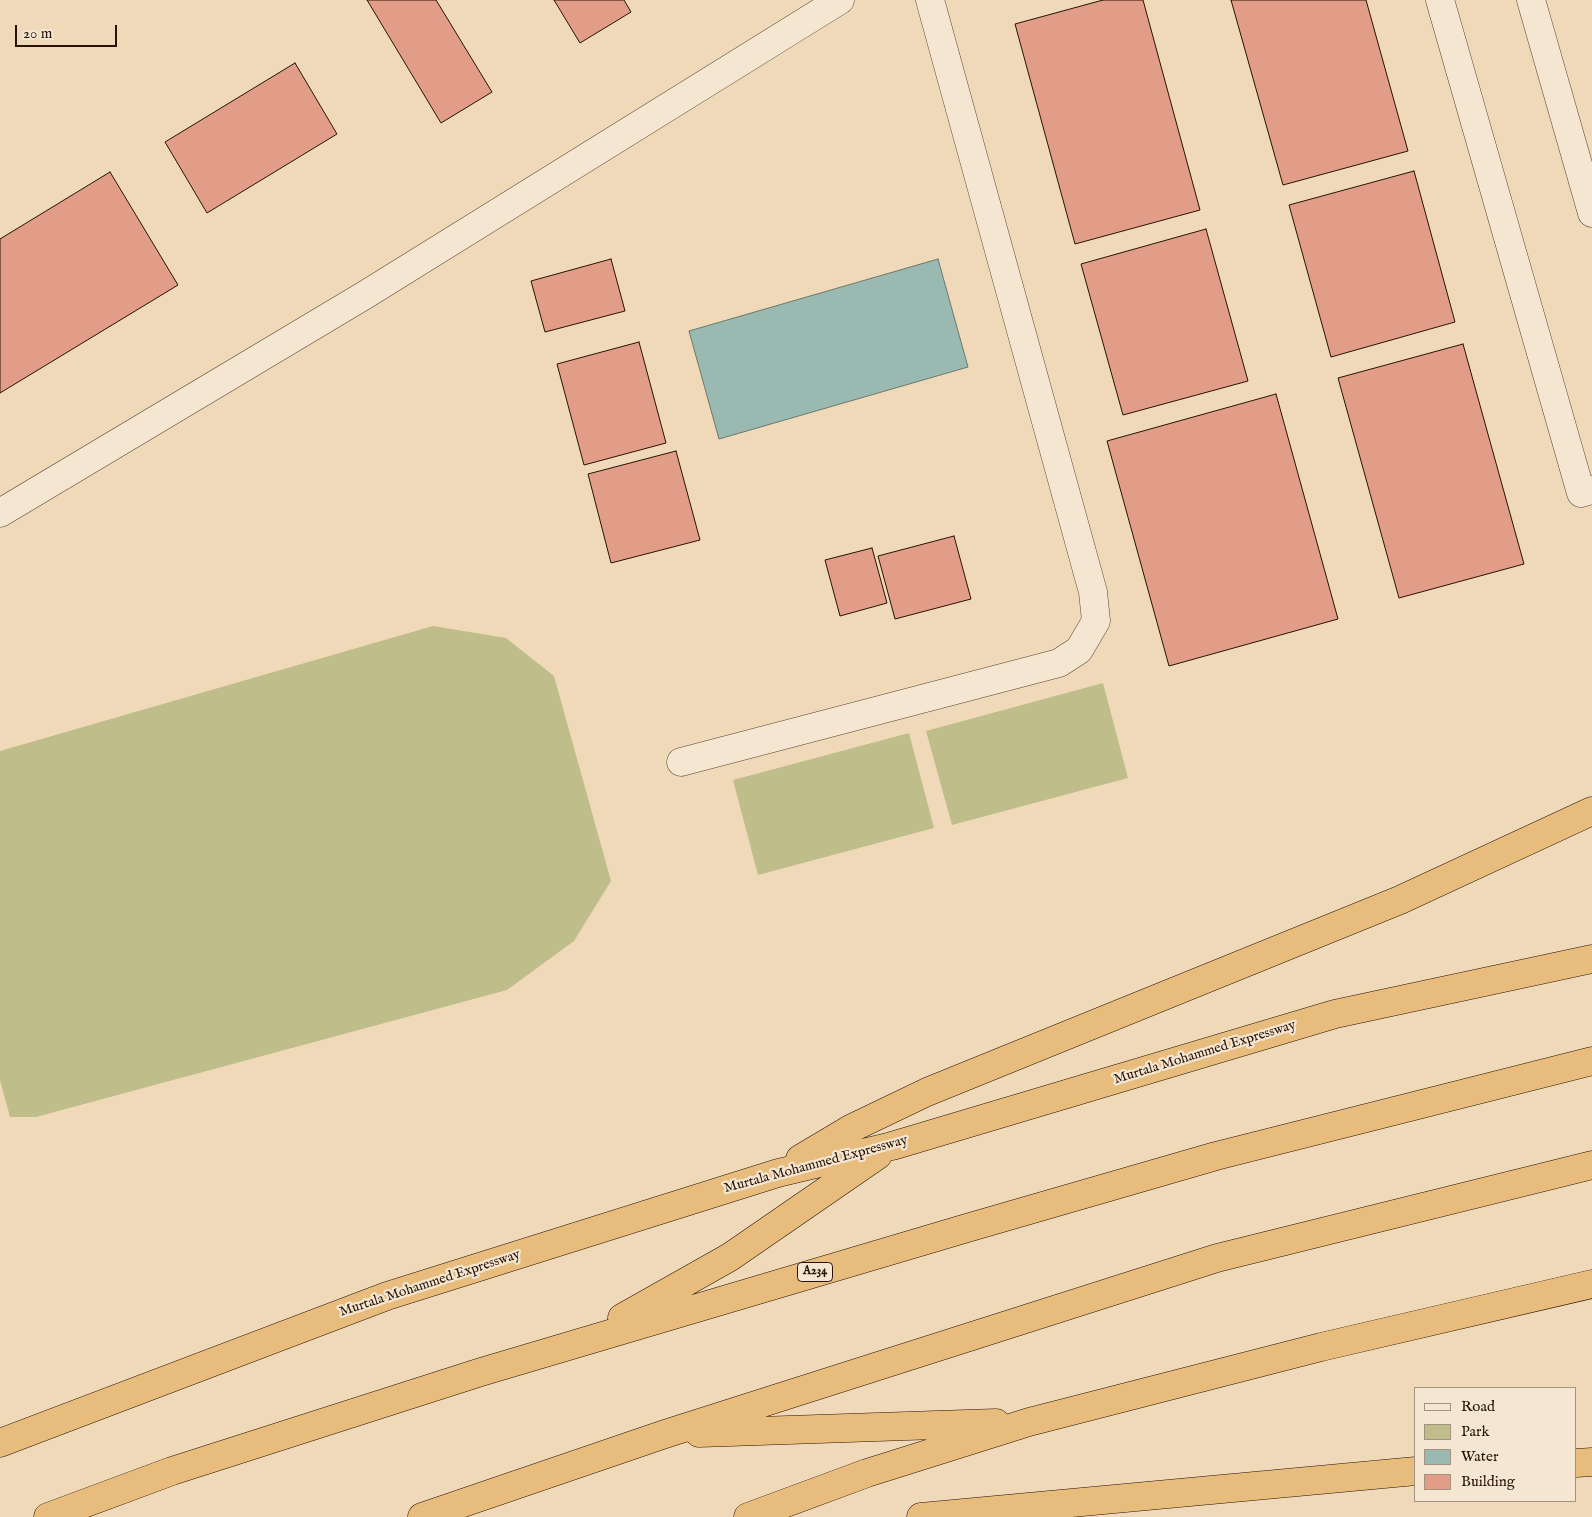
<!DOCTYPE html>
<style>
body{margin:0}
#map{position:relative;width:1592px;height:1517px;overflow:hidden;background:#efd9b9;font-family:"IM FELL English",serif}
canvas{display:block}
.legend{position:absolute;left:1414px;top:1387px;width:162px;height:115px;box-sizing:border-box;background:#f5e6d2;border:1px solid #a39280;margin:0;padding:6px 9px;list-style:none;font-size:15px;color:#271304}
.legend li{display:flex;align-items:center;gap:10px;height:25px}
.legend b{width:25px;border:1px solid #a39280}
.scale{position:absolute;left:15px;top:25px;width:102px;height:22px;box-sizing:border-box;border:2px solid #271304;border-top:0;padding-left:6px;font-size:15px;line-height:18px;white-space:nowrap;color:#271304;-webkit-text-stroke:4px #f5e6d2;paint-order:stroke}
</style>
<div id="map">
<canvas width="1592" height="1517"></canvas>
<ul class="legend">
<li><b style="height:6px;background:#f5e6d2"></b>Road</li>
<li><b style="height:14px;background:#bfbe8b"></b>Park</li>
<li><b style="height:14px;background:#9abab1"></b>Water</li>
<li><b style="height:14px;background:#e29d88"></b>Building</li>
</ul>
<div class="scale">20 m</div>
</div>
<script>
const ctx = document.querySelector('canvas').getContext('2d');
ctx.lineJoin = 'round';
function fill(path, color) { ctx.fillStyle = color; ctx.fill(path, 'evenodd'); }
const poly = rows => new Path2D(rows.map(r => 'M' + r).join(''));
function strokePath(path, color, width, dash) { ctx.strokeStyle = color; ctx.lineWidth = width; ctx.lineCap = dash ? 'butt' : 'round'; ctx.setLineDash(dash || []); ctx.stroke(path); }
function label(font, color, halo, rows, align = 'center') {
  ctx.font = font + ' "IM FELL English",serif'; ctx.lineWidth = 4.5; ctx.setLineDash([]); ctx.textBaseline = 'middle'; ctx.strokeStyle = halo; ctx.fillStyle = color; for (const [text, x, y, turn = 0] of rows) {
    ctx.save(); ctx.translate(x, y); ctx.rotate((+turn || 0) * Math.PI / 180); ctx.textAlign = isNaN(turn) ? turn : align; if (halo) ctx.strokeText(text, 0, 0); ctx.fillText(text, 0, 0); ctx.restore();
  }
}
const green = poly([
 [433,626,506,638,554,676,611,881,574,941,507,990,36,1117,10,1117,0,1080,0,751],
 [1103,683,1128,778,952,825,926,731],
 [909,733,934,828,758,875,733,780]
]);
const water = poly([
 [938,259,968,367,719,439,689,331,938,259]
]);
const building = poly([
 [367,0,436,0,492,92,441,123,367,0],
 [554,0,624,0,631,12,580,43,554,0],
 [1103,0,1143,0,1200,210,1075,244,1015,24,1103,0],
 [1231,0,1366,0,1408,151,1283,185,1231,0],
 [295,63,337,134,207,213,165,142,295,63],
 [1414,171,1455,322,1331,357,1289,205,1414,171],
 [110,172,178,285,0,393,0,239,110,172],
 [1206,229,1248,381,1123,415,1081,264,1206,229],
 [611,259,625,311,545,332,531,281,611,259],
 [639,342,666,443,584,465,557,364,639,342],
 [1463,344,1524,564,1399,598,1338,378,1463,344],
 [1276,394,1338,619,1169,666,1107,441,1276,394],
 [676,451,700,540,611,563,588,474,676,451],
 [954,536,971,599,895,619,878,556,954,536],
 [872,548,887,603,840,616,825,560,872,548]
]);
const minor = poly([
 [1440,0,1581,493,1592,490],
 [1531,0,1592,213],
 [0,513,365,295,840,0],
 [681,762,1059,663,1079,650,1096,621,1093,592,930,0]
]);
const highway = poly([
 [800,1159,852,1128,927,1092,1400,900,1592,811],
 [622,1318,730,1257,878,1155],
 [699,1433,996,1423],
 [0,1443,387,1296,778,1173,892,1146,1335,1014,1592,959],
 [1576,1463,1592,1462],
 [48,1517,172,1471,481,1372,967,1228,1216,1156,1592,1061],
 [422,1517,665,1434,1217,1258,1592,1165],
 [748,1517,867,1473,1029,1422,1321,1347,1592,1284],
 [921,1517,1416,1471]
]);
const shields = [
 [815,1272,35]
];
const shieldNames = [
 ["A234",815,1272]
];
const streetNames = [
 ["Murtala Mohammed Expressway",1205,1053,-17],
 ["Murtala Mohammed Expressway",816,1165,-15],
 ["Murtala Mohammed Expressway",430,1284,-18]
];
fill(green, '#bfbe8b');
fill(water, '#9abab1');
strokePath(water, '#6c776c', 1);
fill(building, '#e29d88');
strokePath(building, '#271304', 1);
strokePath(minor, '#594431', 29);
strokePath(highway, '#271304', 29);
strokePath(minor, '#f5e6d2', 28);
strokePath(highway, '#e8bc7c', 28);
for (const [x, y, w] of shields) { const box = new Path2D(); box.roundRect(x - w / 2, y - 9.5, w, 19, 4); ctx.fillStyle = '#f5e6d2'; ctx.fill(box); strokePath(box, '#271304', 1); }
label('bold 12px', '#271304', null, shieldNames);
label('14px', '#271304', '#f5e6d2', streetNames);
</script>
